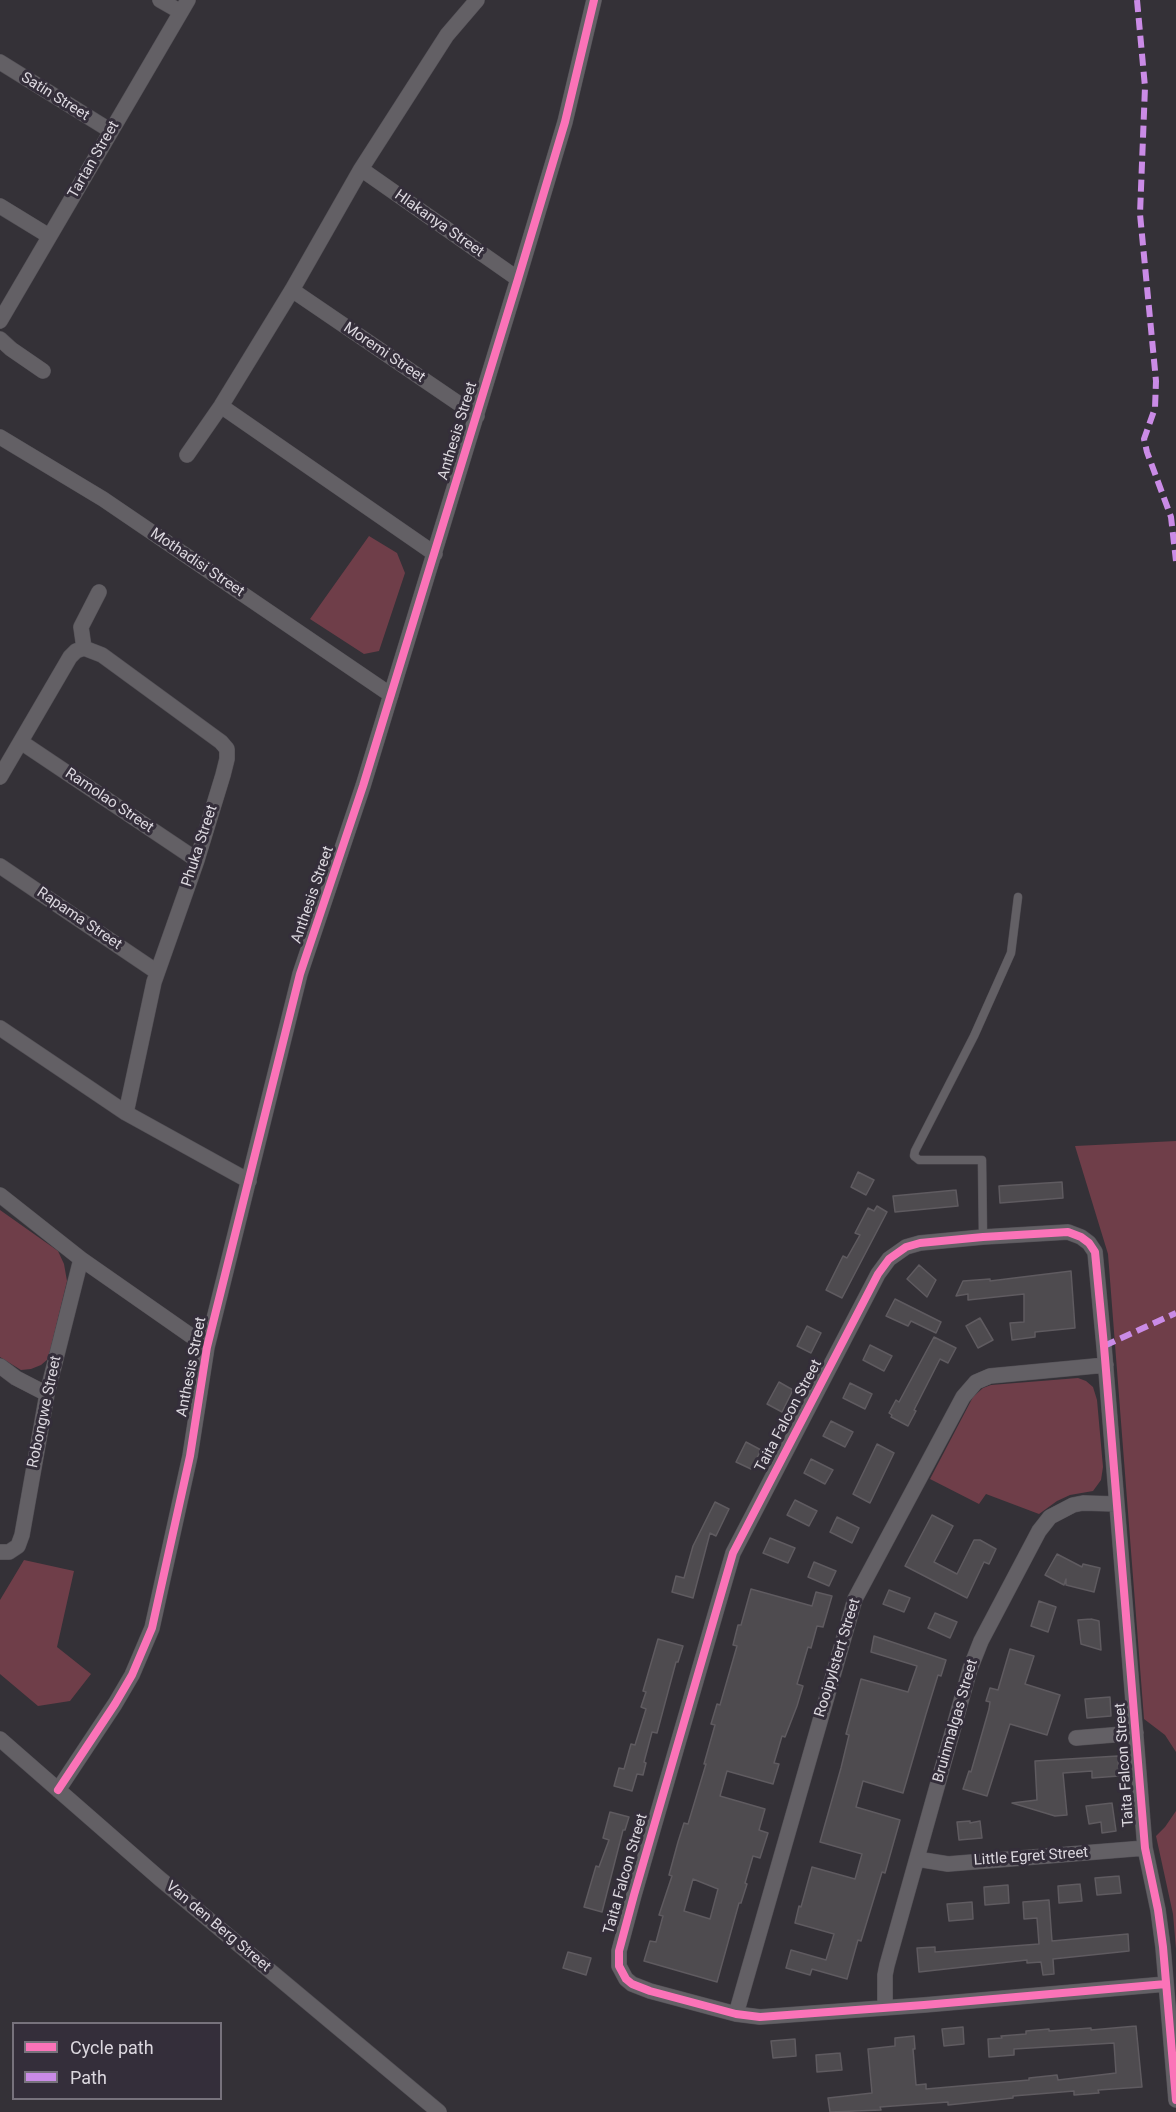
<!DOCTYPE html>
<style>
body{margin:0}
#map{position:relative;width:1176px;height:2112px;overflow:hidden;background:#343137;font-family:Roboto,sans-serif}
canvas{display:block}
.legend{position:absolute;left:12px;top:2022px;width:210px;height:78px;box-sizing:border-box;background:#342e3a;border:2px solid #77727c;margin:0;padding:8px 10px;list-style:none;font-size:18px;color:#dcd8df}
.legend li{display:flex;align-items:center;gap:12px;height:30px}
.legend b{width:30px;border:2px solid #77727c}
</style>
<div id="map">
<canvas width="1176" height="2112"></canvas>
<ul class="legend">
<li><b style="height:8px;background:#fb73b8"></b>Cycle path</li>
<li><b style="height:8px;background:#ca8be6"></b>Path</li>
</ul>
</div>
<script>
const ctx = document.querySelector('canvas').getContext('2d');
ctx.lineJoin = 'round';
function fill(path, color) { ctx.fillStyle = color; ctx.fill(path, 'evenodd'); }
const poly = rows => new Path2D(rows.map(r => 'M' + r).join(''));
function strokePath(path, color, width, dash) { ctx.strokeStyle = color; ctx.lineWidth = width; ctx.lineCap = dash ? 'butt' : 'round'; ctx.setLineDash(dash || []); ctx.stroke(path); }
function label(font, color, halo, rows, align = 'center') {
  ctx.font = font + ' Roboto,sans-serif'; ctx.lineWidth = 6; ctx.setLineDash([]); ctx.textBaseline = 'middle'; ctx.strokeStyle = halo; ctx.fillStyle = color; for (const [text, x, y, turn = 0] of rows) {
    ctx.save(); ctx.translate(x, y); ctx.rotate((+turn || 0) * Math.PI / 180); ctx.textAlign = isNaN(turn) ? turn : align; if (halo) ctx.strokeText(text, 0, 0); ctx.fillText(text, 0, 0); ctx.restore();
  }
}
const green = poly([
 [369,536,397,553,405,573,379,651,364,654,310,619],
 [1176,1141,1176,1752,1165,1735,1144,1719,1108,1254,1075,1146],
 [0,1210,58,1251,64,1264,67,1281,48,1359,41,1365,31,1369,21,1370,0,1357],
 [1078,1378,1086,1381,1093,1387,1097,1400,1103,1467,1101,1480,1093,1491,1070,1495,1057,1501,1039,1514,986,1494,979,1504,930,1479,973,1397,983,1388,991,1385],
 [24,1560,74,1571,57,1647,91,1674,70,1701,38,1706,0,1674,0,1600],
 [1176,1811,1176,1949,1173,1914,1156,1836,1165,1827]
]);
const building = poly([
 [858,1172,874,1180,866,1195,851,1187,858,1172],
 [1062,1182,1063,1198,1000,1203,999,1186,1062,1182],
 [956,1190,958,1206,895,1212,893,1196,956,1190],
 [877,1206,887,1212,842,1298,826,1290,843,1256,847,1258,860,1235,855,1233,868,1208,874,1211,877,1206],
 [919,1265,936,1280,927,1297,907,1279,919,1265],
 [1071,1271,1075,1328,1035,1332,1035,1337,1012,1340,1010,1323,1024,1322,1024,1294,968,1300,968,1294,956,1296,963,1281,990,1279,990,1281,1071,1271],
 [895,1299,941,1322,936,1333,911,1321,908,1326,886,1316,895,1299],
 [980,1318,993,1340,978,1348,966,1326,980,1318],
 [807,1326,821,1333,811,1353,797,1346,807,1326],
 [934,1337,956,1348,948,1363,940,1359,914,1410,916,1411,908,1426,891,1417,892,1415,889,1413,896,1400,899,1402,934,1337],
 [870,1345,892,1356,884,1371,863,1360,870,1345],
 [779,1382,793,1390,782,1412,767,1404,779,1382],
 [850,1383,872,1394,865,1409,843,1398,850,1383],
 [831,1421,853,1432,845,1447,823,1436,831,1421],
 [746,1442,761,1450,751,1469,736,1462,746,1442],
 [877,1444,894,1453,870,1503,853,1494,877,1444],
 [811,1459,833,1470,825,1484,804,1473,811,1459],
 [795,1500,817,1511,809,1526,787,1515,795,1500],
 [715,1502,729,1509,716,1536,710,1533,693,1598,672,1592,676,1576,684,1578,693,1546,715,1502],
 [932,1515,953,1526,934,1562,957,1574,974,1540,980,1540,996,1549,989,1564,984,1562,967,1598,905,1566,932,1515],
 [837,1517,859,1528,852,1543,830,1532,837,1517],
 [770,1538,795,1548,788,1563,763,1553,770,1538],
 [1057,1554,1082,1567,1083,1564,1100,1568,1094,1592,1066,1585,1066,1579,1064,1585,1045,1575,1057,1554],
 [814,1562,836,1571,829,1586,808,1577,814,1562],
 [751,1589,812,1606,816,1592,832,1596,823,1627,817,1626,811,1648,808,1647,797,1684,803,1686,797,1706,785,1737,782,1736,774,1763,779,1764,773,1784,727,1771,720,1796,765,1809,759,1830,768,1833,760,1858,753,1856,745,1883,747,1884,741,1903,739,1903,717,1982,644,1961,650,1941,656,1942,663,1916,659,1915,672,1876,669,1875,678,1842,684,1823,688,1824,706,1764,704,1764,715,1725,711,1724,717,1704,720,1705,737,1646,733,1645,738,1625,741,1625,751,1589],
 [693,1879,718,1889,710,1919,684,1911,693,1879],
 [889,1590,910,1598,904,1612,883,1604,889,1590],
 [1039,1601,1056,1607,1048,1632,1031,1626,1039,1601],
 [935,1613,957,1622,950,1638,928,1628,935,1613],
 [1091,1619,1099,1621,1101,1650,1081,1644,1078,1620,1091,1619],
 [874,1636,946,1660,941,1676,938,1675,926,1714,903,1793,863,1781,856,1807,900,1820,885,1873,882,1872,861,1941,858,1940,847,1979,812,1969,810,1975,786,1968,791,1950,826,1960,834,1934,795,1923,799,1906,801,1907,812,1867,855,1879,862,1854,820,1842,841,1768,849,1735,846,1734,861,1679,908,1692,917,1666,871,1652,874,1636],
 [658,1639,683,1646,678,1662,676,1662,657,1733,652,1732,644,1762,646,1763,643,1775,637,1774,632,1791,614,1786,619,1768,624,1769,631,1744,635,1745,646,1709,641,1707,646,1692,643,1691,658,1639],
 [1010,1649,1034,1656,1025,1684,1060,1695,1047,1735,1010,1724,987,1796,963,1789,969,1771,971,1772,989,1709,990,1702,986,1701,990,1688,998,1690,1010,1649],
 [1110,1697,1111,1716,1087,1718,1085,1699,1110,1697],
 [1118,1756,1119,1776,1092,1778,1092,1771,1063,1773,1067,1815,1055,1816,1012,1803,1037,1800,1035,1761,1118,1756],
 [1112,1803,1116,1831,1102,1833,1101,1822,1089,1824,1086,1806,1112,1803],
 [610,1812,629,1817,625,1830,623,1830,602,1912,584,1907,596,1866,599,1867,609,1840,603,1838,610,1812],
 [970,1821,970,1823,980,1821,982,1838,959,1840,957,1822,970,1821],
 [1119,1876,1121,1893,1097,1895,1095,1878,1119,1876],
 [1080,1884,1082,1901,1059,1903,1058,1886,1080,1884],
 [1008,1885,1009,1903,985,1905,984,1887,1008,1885],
 [1049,1900,1052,1941,1128,1934,1129,1951,1053,1959,1054,1974,1043,1975,1041,1962,1027,1963,1027,1960,919,1972,917,1948,935,1947,935,1952,1039,1944,1037,1918,1024,1919,1023,1902,1049,1900],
 [972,1902,973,1919,949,1921,947,1904,972,1902],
 [568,1952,591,1958,586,1975,563,1968,568,1952],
 [1136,2026,1142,2087,1098,2090,1099,2093,1074,2095,1074,2091,1013,2096,1013,2098,948,2105,948,2102,880,2107,881,2110,830,2112,828,2098,872,2093,868,2049,895,2046,895,2038,914,2036,915,2049,913,2049,916,2085,926,2084,926,2089,1029,2080,1029,2078,1057,2075,1058,2080,1116,2073,1114,2043,1014,2049,1014,2055,989,2057,988,2039,1002,2038,1001,2036,1026,2034,1026,2031,1049,2029,1049,2031,1091,2028,1091,2030,1136,2026],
 [963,2027,964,2044,944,2046,942,2029,963,2027],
 [795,2039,796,2056,773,2058,771,2041,795,2039],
 [840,2053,842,2070,817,2072,816,2055,840,2053]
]);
const lane = poly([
 [983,1237,982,1160,919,1160,914,1156,915,1151,974,1036,1011,953,1018,897]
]);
const street = poly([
 [160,0,181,12],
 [0,62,111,131],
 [361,169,518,279],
 [0,206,49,236],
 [292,290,477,416],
 [0,321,188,0],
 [0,339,11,349,43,371],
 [221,406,435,554],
 [0,437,103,499,391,695],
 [187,455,221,406,292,290,361,169,447,35,477,0],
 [84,648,81,627,99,592],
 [21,742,197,860],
 [0,777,70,657,76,651,84,648,102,655,221,742,227,749,227,759,223,775,197,860,154,982,126,1113],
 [0,866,157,972],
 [0,1028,126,1113,249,1181],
 [0,1195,81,1259,207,1347],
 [0,1366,16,1378,47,1394],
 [0,1552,9,1552,18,1546,22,1535,47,1394,81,1259],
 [1076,1738,1136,1733],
 [0,1739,159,1878,439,2112],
 [58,1790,115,1704,132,1675,152,1628,190,1456,207,1347,300,974,363,786,518,279,565,122,594,0],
 [917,1859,948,1864,1145,1848],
 [1166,1984,924,2005,760,2017,736,2014,650,1991,632,1984,626,1979,619,1966,619,1951,634,1895,733,1553,878,1274,889,1259,906,1247,920,1243,983,1237,1068,1232,1081,1237,1089,1243,1095,1252,1104,1346,1145,1848,1158,1910,1163,1947,1176,2100],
 [885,2008,885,1975,887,1965,970,1669,981,1641,1039,1531,1050,1517,1073,1505,1083,1503,1116,1504],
 [736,2014,855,1599,963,1397,976,1382,990,1376,1106,1365]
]);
const quiet = poly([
 [1137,0,1145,87,1140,214,1156,381,1155,408,1144,439,1147,452,1171,517,1176,561],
 [1104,1346,1176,1313]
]);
const cycleway = poly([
 [58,1790,115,1704,132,1675,152,1628,190,1456,207,1347,300,974,363,786,518,279,565,122,594,0],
 [1166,1984,924,2005,760,2017,736,2014,650,1991,632,1984,626,1979,619,1966,619,1951,634,1895,733,1553,878,1274,889,1259,906,1247,920,1243,983,1237,1068,1232,1081,1237,1089,1243,1095,1252,1104,1346,1145,1848,1158,1910,1163,1947,1176,2100]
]);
const streetNames = [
 ["Satin Street",55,97,32],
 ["Tartan Street",94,160,-60],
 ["Hlakanya Street",439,224,35],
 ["Moremi Street",384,353,34],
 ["Anthesis Street",458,431,-73],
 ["Mothadisi Street",197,563,34],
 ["Ramolao Street",109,801,34],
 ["Phuka Street",200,846,-72],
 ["Anthesis Street",313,895,-71],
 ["Rapama Street",79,919,34],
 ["Anthesis Street",192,1367,-79],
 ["Robongwe Street",45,1412,-78],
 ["Taita Falcon Street",789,1416,-62],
 ["Rooipylstert Street",838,1658,-73],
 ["Bruinmalgas Street",956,1721,-74],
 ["Taita Falcon Street",1125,1765,-94],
 ["Little Egret Street",1031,1857,-4],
 ["Taita Falcon Street",626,1874,-74],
 ["Van den Berg Street",218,1927,40]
];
fill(green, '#6f3e49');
fill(building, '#4e4b4f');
strokePath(building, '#5f5b60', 1.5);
strokePath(lane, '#524f55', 9);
strokePath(street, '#524f55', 16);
strokePath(lane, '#636065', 8);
strokePath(street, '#636065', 15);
strokePath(quiet, '#ca8be6', 6, [12, 6]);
strokePath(cycleway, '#fb73b8', 8);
label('15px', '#dcd8df', '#342e3a', streetNames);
</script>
